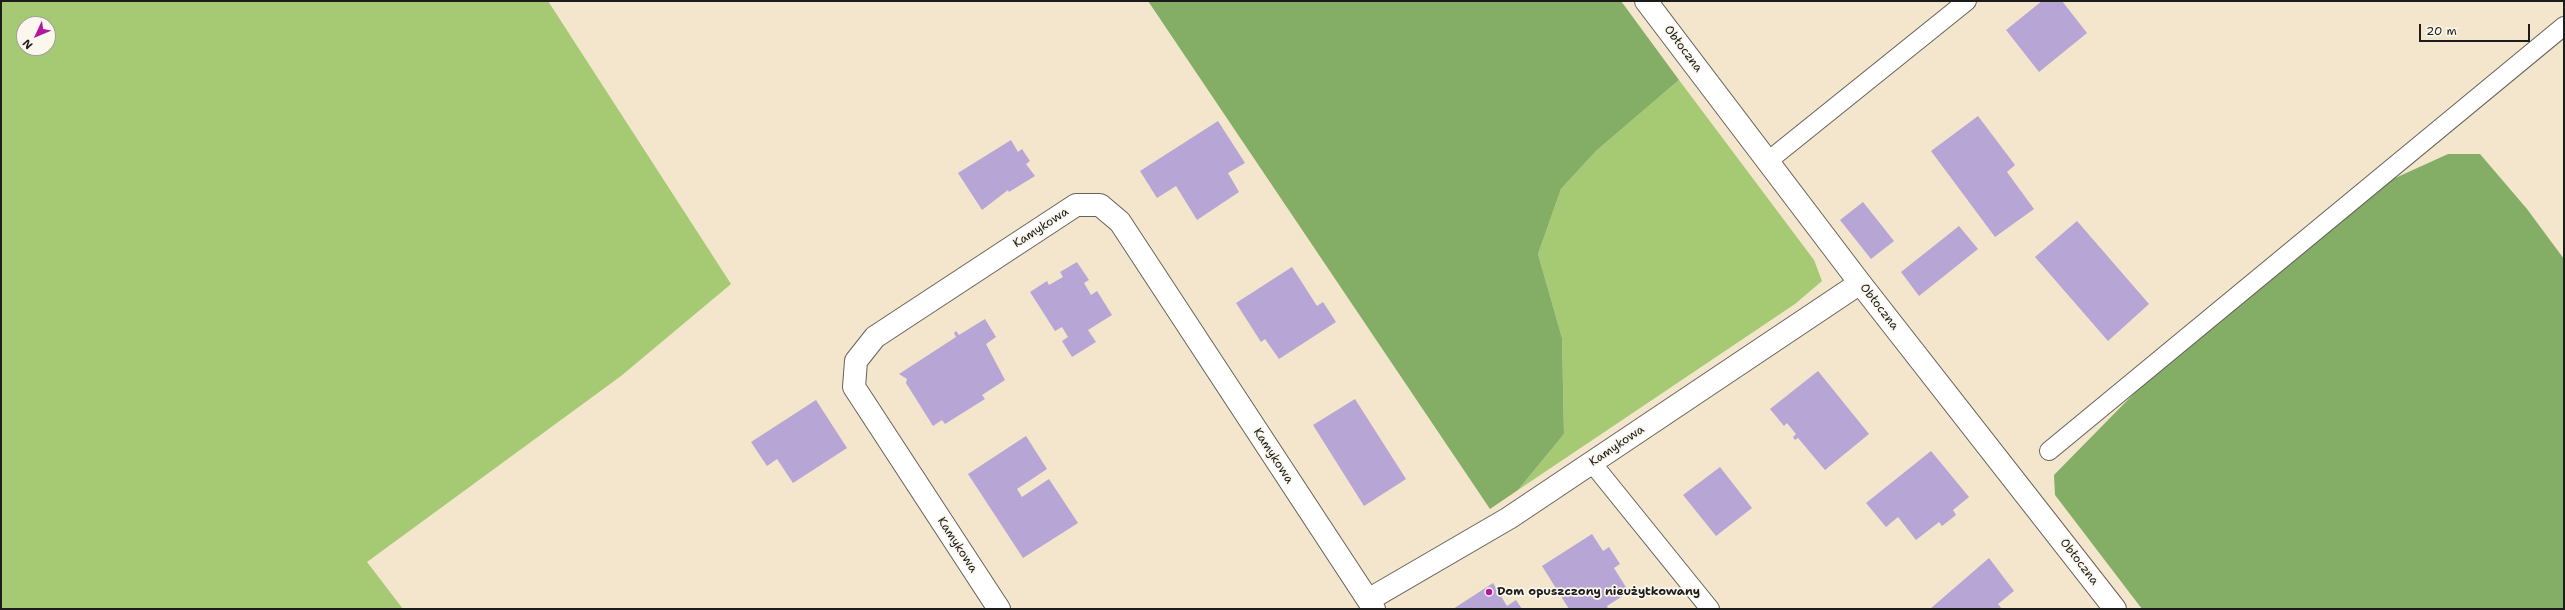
<!DOCTYPE html>
<meta charset="utf-8">
<style>
body{margin:0}
#map{position:relative;width:2565px;height:610px;overflow:hidden;background:#f3e6cc;font-family:"Shantell Sans",sans-serif}
canvas{display:block}
.frame{position:absolute;inset:0;border:2px solid #1c1c1c;pointer-events:none}
.north{position:absolute;left:16px;top:16px;width:40px;height:40px;box-sizing:border-box;background:#fbf7ec;border:1px solid #a29f99;border-radius:50%;rotate:226deg;font-size:11px;font-weight:700;line-height:16px;text-align:center;color:#1c1c1c}
.north::after{content:'';display:block;margin:auto;width:14px;height:18px;background:#b5179e;clip-path:polygon(50% 0,100% 100%,50% 72%,0 100%)}
.scale{position:absolute;left:2419px;top:24px;width:111px;height:18px;box-sizing:border-box;border:2px solid #1c1c1c;border-top:0;padding-left:5px;font-size:12px;line-height:14px;white-space:nowrap;color:#1c1c1c;-webkit-text-stroke:3px #fbf7ec;paint-order:stroke}
</style>
<div id="map">
<canvas width="2565" height="610"></canvas>
<div class="frame"></div>
<div class="north">N</div>
<div class="scale">20 m</div>
</div>
<script>
const ctx = document.querySelector('canvas').getContext('2d');
ctx.lineJoin = 'round';
function fill(path, color) { ctx.fillStyle = color; ctx.fill(path, 'evenodd'); }
const poly = rows => new Path2D(rows.map(r => 'M' + r).join(''));
function strokePath(path, color, width, dash) { ctx.strokeStyle = color; ctx.lineWidth = width; ctx.lineCap = dash ? 'butt' : 'round'; ctx.setLineDash(dash || []); ctx.stroke(path); }
function label(font, color, halo, rows, align = 'center') {
  ctx.font = font + ' "Shantell Sans",sans-serif'; ctx.lineWidth = 3.5; ctx.setLineDash([]); ctx.textBaseline = 'middle'; ctx.strokeStyle = halo; ctx.fillStyle = color; for (const [text, x, y, turn = 0] of rows) {
    ctx.save(); ctx.translate(x, y); ctx.rotate((+turn || 0) * Math.PI / 180); ctx.textAlign = isNaN(turn) ? turn : align; if (halo) ctx.strokeText(text, 0, 0); ctx.fillText(text, 0, 0); ctx.restore();
  }
}
const green = poly([
 [1,1,548,1,731,284,621,376,367,562,403,609,1,609],
 [24,24,48,24,48,48,24,48],
 [1679,80,1814,260,1822,281,1795,304,1518,490,1564,434,1562,338,1538,254,1561,189,1596,151]
]);
const forest = poly([
 [1148,1,1621,1,1679,80,1596,151,1561,189,1538,254,1562,338,1564,434,1518,490,1490,509],
 [2448,154,2480,154,2527,209,2564,259,2564,609,2142,609,2055,495,2054,475,2160,367,2393,179]
]);
const building = poly([
 [2042,1,2062,1,2087,33,2039,72,2006,30],
 [1978,116,2015,165,2007,172,2034,209,1995,237,1931,151],
 [1218,121,1245,163,1228,173,1239,192,1197,220,1176,186,1157,198,1140,171],
 [1011,140,1018,152,1022,149,1030,161,1026,164,1035,176,1009,192,1008,190,982,210,958,173],
 [1863,202,1894,241,1871,259,1840,220],
 [2077,221,2149,304,2108,341,2035,257],
 [1959,226,1978,249,1919,296,1901,272],
 [1077,262,1089,280,1084,283,1091,295,1097,291,1112,315,1088,330,1096,342,1072,357,1062,341,1068,337,1062,327,1055,331,1030,292,1047,281,1049,285,1063,277,1060,272],
 [1292,267,1317,306,1323,302,1336,322,1279,359,1265,339,1261,342,1236,303],
 [985,319,996,337,986,344,1005,380,982,395,985,399,945,424,942,420,933,426,906,383,907,379,899,374,956,337,954,333,956,331,959,335],
 [1818,371,1869,434,1825,470,1798,438,1795,440,1793,437,1796,434,1787,423,1784,426,1770,409],
 [1355,399,1406,479,1364,506,1313,425],
 [816,400,847,448,793,483,777,459,767,466,751,442],
 [1026,436,1047,469,1017,489,1022,497,1049,479,1078,523,1023,558,968,474],
 [1931,451,1969,497,1953,510,1956,515,1942,526,1939,522,1916,540,1898,517,1886,527,1866,503],
 [1720,467,1752,508,1716,536,1683,495],
 [1592,534,1603,551,1609,547,1620,564,1614,568,1629,592,1607,606,1608,609,1569,609,1542,566],
 [1989,558,2014,591,1998,604,2002,609,1930,609],
 [1493,583,1507,606,1516,600,1522,609,1453,609]
]);
const service = poly([
 [1768,161,1967,1],
 [2049,451,2564,26],
 [1592,463,1710,609]
]);
const minor = poly([
 [1646,1,1860,283,2115,609],
 [1368,600,1509,518,1860,283],
 [999,609,854,387,856,361,875,337,1076,205,1100,205,1120,222,1374,609]
]);
const markers = [
 [1489,592,4,"#b5179e"]
];
const streetNames = [
 ["Obłoczna",1683,49,53],
 ["Kamykowa",1041,228,-33],
 ["Obłoczna",1879,307,52],
 ["Kamykowa",1617,446,-34],
 ["Kamykowa",1273,456,57],
 ["Kamykowa",957,545,57],
 ["Obłoczna",2079,562,52]
];
const poiNames = [
 ["Dom opuszczony nieużytkowany",1497,592]
];
fill(green, '#a5ca73');
fill(forest, '#84ae65');
fill(building, '#b6a5d5');
strokePath(service, '#67635a', 20);
strokePath(minor, '#67635a', 24);
strokePath(service, '#fff', 18);
strokePath(minor, '#fff', 22);
for (const [x, y, r, color] of markers) { const dot = new Path2D(); dot.arc(x, y, r, 0, 2 * Math.PI); ctx.fillStyle = color; ctx.fill(dot); strokePath(dot, '#fbf7ec', 1.5); }
label('12px', '#1c1c1c', '#fbf7ec', streetNames);
label('bold 12px', '#1c1c1c', '#fbf7ec', poiNames, 'left');
</script>
